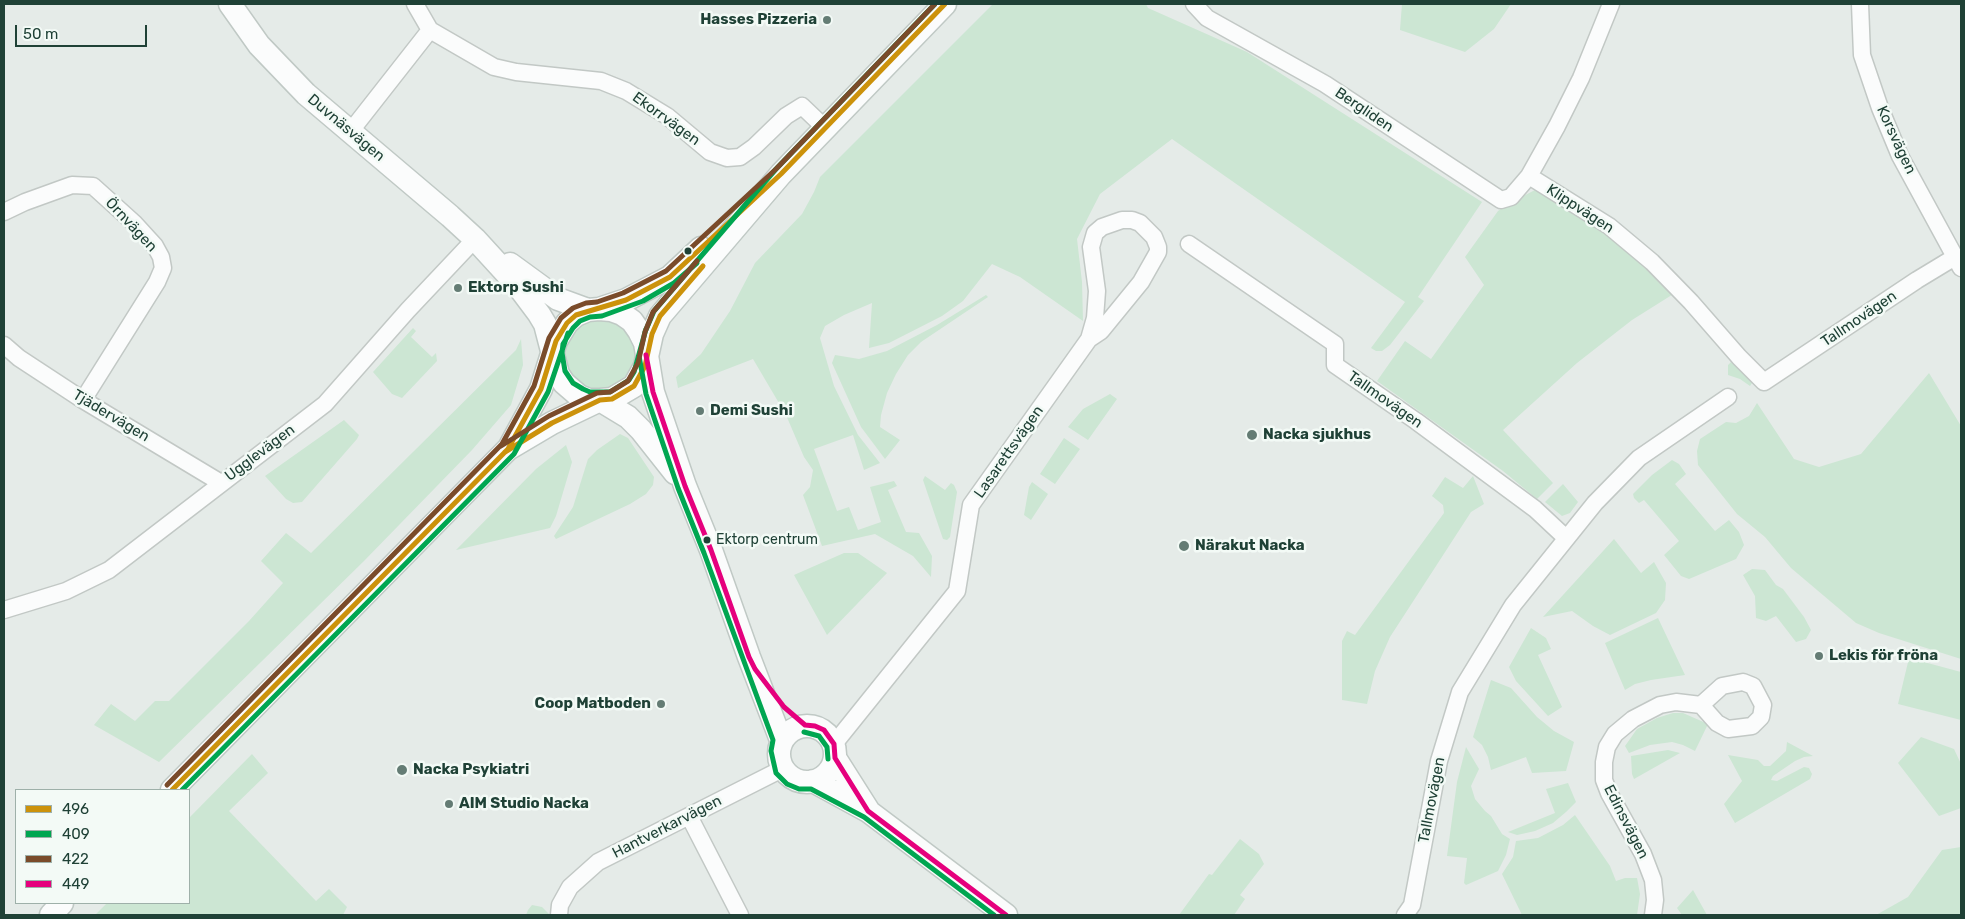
<!DOCTYPE html>
<meta charset="utf-8">
<style>
body{margin:0}
#map{position:relative;width:1965px;height:919px;overflow:hidden;background:#e5ebe8;font-family:Rubik,sans-serif}
canvas{display:block}
.frame{position:absolute;inset:0;border:5px solid #1f4136;pointer-events:none}
.legend{position:absolute;left:15px;top:789px;width:175px;height:115px;box-sizing:border-box;background:#f3faf6;border:1px solid #9eb0a9;margin:0;padding:6px 9px;list-style:none;font-size:15px;color:#1f4136}
.legend li{display:flex;align-items:center;gap:10px;height:25px}
.legend b{width:25px;border:1px solid #9eb0a9}
.scale{position:absolute;left:15px;top:25px;width:132px;height:22px;box-sizing:border-box;border:2px solid #1f4136;border-top:0;padding-left:6px;font-size:15px;line-height:18px;white-space:nowrap;color:#1f4136;-webkit-text-stroke:4px #f3faf6;paint-order:stroke}
</style>
<div id="map">
<canvas width="1965" height="919"></canvas>
<div class="frame"></div>
<ul class="legend">
<li><b style="height:6px;background:#cc920b"></b>496</li>
<li><b style="height:6px;background:#00a651"></b>409</li>
<li><b style="height:6px;background:#7a4b2a"></b>422</li>
<li><b style="height:6px;background:#e5007d"></b>449</li>
</ul>
<div class="scale">50 m</div>
</div>
<script>
const ctx = document.querySelector('canvas').getContext('2d');
ctx.lineJoin = 'round';
function fill(path, color) { ctx.fillStyle = color; ctx.fill(path, 'evenodd'); }
const poly = rows => new Path2D(rows.map(r => 'M' + r).join(''));
function strokePath(path, color, width, dash) { ctx.strokeStyle = color; ctx.lineWidth = width; ctx.lineCap = dash ? 'butt' : 'round'; ctx.setLineDash(dash || []); ctx.stroke(path); }
function label(font, color, halo, rows, align = 'center') {
  ctx.font = font + ' Rubik,sans-serif'; ctx.lineWidth = 5; ctx.setLineDash([]); ctx.textBaseline = 'middle'; ctx.strokeStyle = halo; ctx.fillStyle = color; for (const [text, x, y, turn = 0] of rows) {
    ctx.save(); ctx.translate(x, y); ctx.rotate((+turn || 0) * Math.PI / 180); ctx.textAlign = isNaN(turn) ? turn : align; if (halo) ctx.strokeText(text, 0, 0); ctx.fillText(text, 0, 0); ctx.restore();
  }
}
const green = poly([
 [993,4,1146,4,1148,8,1247,52,1482,202,1418,297,1424,301,1390,345,1382,351,1376,351,1371,348,1405,302,1172,139,1100,194,1077,239,1082,282,1083,321,1020,277,992,264,963,301,942,316,889,343,869,348,872,303,844,315,825,326,820,338,834,386,858,435,880,463,864,470,853,435,814,449,837,511,849,507,858,530,881,522,870,487,894,481,897,486,888,490,906,532,919,533,932,556,931,577,913,556,875,534,822,546,803,495,810,487,813,470,804,457,786,415,753,359,678,388,676,377,701,354,730,311,755,263,802,214,814,192,820,177],
 [1402,4,1511,4,1494,29,1465,52,1400,30],
 [1535,190,1564,203,1637,258,1675,293,1632,320,1577,363,1503,430,1553,483,1537,499,1503,471,1377,381,1405,341,1431,359,1484,285,1465,257,1498,211,1510,203],
 [986,295,988,297,921,342,908,355,896,374,887,393,881,415,880,427,900,440,885,459,861,427,832,363,835,355,859,359,887,351,937,325],
 [596,317,616,322,624,328,630,337,634,346,635,357,633,367,626,378,605,391,592,391,580,387,563,368,562,343,569,331],
 [413,328,416,331,411,337,432,357,436,353,437,361,402,398,392,394,373,372],
 [521,339,523,365,511,405,472,450,364,561,159,762,94,725,111,704,135,721,155,701,169,701,249,621,283,583,261,561,286,533,311,553,516,350],
 [1731,362,1754,380,1750,386,1740,379,1728,375,1728,365],
 [1929,373,1961,426,1961,659,1879,633,1856,623,1791,568,1765,537,1737,514,1698,465,1697,451,1700,439,1726,422,1736,423,1749,416,1757,403,1794,459,1819,467,1861,454],
 [1110,394,1117,399,1088,440,1068,427,1083,409],
 [344,420,359,435,357,439,302,502,293,503,286,499,265,476],
 [620,434,628,438,654,477,653,485,646,494,630,504,556,539,554,536,573,507,588,459,597,450],
 [1064,438,1080,449,1055,484,1040,474],
 [566,445,572,462,556,516,550,528,456,550,536,469],
 [1672,460,1679,464,1686,474,1675,484,1715,531,1729,520,1739,532,1744,545,1736,559,1689,579,1681,576,1664,555,1679,541,1644,500,1639,503,1634,498,1633,494,1652,475],
 [925,476,945,490,951,483,954,485,957,492,950,537,947,540,943,539,923,480],
 [1473,476,1484,504,1471,512,1390,637,1375,671,1367,704,1342,700,1342,641,1347,631,1355,635,1444,513,1443,505,1432,496,1445,477,1463,488],
 [1032,482,1048,494,1031,520,1024,515,1029,487],
 [1563,484,1578,502,1570,513,1562,516,1545,502],
 [1614,539,1641,573,1654,562,1666,583,1665,600,1656,613,1610,635,1593,626,1572,611,1543,617],
 [844,553,858,553,887,573,827,635,794,575],
 [1752,569,1765,570,1776,585,1783,589,1804,617,1811,630,1806,639,1796,642,1776,616,1766,621,1756,618,1755,596,1743,575],
 [1658,618,1685,675,1651,680,1635,684,1625,690,1605,643],
 [1531,628,1546,638,1551,649,1538,655,1562,707,1548,716,1516,681,1509,667],
 [1909,658,1961,672,1961,720,1898,704],
 [1491,680,1511,688,1537,717,1554,731,1574,742,1566,771,1532,773,1526,757,1491,770,1488,757,1482,745,1473,737],
 [1673,713,1683,713,1708,724,1695,751,1683,745,1672,742,1650,745,1629,753,1625,746,1637,729,1657,718],
 [1921,737,1954,749,1961,764,1961,808,1939,816,1898,763],
 [1787,742,1813,756,1804,757,1795,761,1773,776,1771,780,1777,781,1804,767,1809,768,1812,774,1810,779,1735,823,1724,804,1742,781,1728,755,1758,760,1764,766,1770,766,1786,751],
 [1466,747,1479,769,1471,786,1475,799,1485,811,1491,816,1502,834,1510,839,1506,855,1498,871,1466,885,1464,883,1467,858,1447,856,1457,782],
 [1668,750,1680,753,1634,779,1632,774,1631,756],
 [252,754,268,773,229,811,316,901,329,889,347,907,343,915,95,915,107,903,189,903,189,818],
 [1568,783,1576,802,1566,812,1553,823,1535,831,1517,835,1508,832,1555,813,1546,789],
 [1575,815,1610,866,1616,881,1625,878,1637,878,1640,894,1637,915,1522,915,1502,874,1513,857,1516,841,1538,838,1563,825],
 [1240,839,1259,854,1264,864,1240,895,1245,899,1234,915,1179,915,1209,874,1212,875],
 [1961,847,1961,915,1876,915,1908,897,1942,850],
 [1693,890,1707,915,1682,915,1677,908],
 [532,905,542,907,550,915,526,915,528,910]
]);
const street = poly([
 [415,4,430,30,494,67,516,72,601,81,626,91,667,116,710,152,727,158,740,157,754,147,786,116,802,106,824,127],
 [1194,4,1207,18,1325,84,1501,200,1511,197,1529,176],
 [1611,4,1581,78,1557,126,1529,176,1609,226,1652,262,1691,302,1739,357,1764,382,1917,280,1955,257],
 [1860,4,1862,55,1880,108,1900,156,1961,268],
 [350,132,430,30],
 [4,212,25,202,72,185,93,186,134,223,155,246,161,257,163,268,157,282,83,400],
 [1189,244,1335,344,1335,365,1416,421,1535,509,1566,538],
 [4,345,19,358,83,400,221,483],
 [4,610,66,591,109,570,325,404,408,310,475,239],
 [834,744,957,591,971,505,1089,339,1095,318,1097,291,1091,247,1095,233,1102,227,1122,220,1132,220,1140,223,1154,237,1158,247,1158,252,1141,282,1101,331,1089,339],
 [689,816,740,915],
 [559,915,560,905,570,887,598,862,782,769],
 [1405,915,1412,905,1439,761,1460,692,1513,605,1595,503,1639,458,1728,397],
 [1653,915,1655,900,1653,880,1643,854,1609,793,1604,780,1604,762,1607,747,1615,734,1633,719,1660,705,1676,702,1701,705,1717,723,1728,729,1752,726,1761,717,1763,705,1753,686,1743,682,1722,686,1701,705]
]);
const secondary = poly([
 [230,4,259,45,306,94,450,216,475,239,518,286,539,314,545,324,558,374,564,383,579,396,589,400,600,400,612,399,634,386,645,366,652,334,660,316,781,174,945,4],
 [510,264,558,299,588,310],
 [599,309,611,310,622,314,632,321,639,331,645,343,653,392,685,486,711,550,749,657,781,740],
 [600,400,628,417,641,430,675,473],
 [509,448,541,389,556,341,567,323,576,315,588,310,599,309,626,300,670,277,701,248],
 '779 754a28 28 0 1 1 56 0a28 28 0 1 1-56 0Z',
 [835,758,868,810],
 [813,781,868,811,1006,915],
 [172,790,508,449,552,423,600,400],
 [51,915,62,903]
]);
const bus1 = poly([
 [505,452,552,423,600,400,612,399,634,386,645,366,652,334,660,316,703,266],
 [172,790,508,449,541,389,556,341,567,323,576,315,626,300,670,277,781,174,945,4]
]);
const bus2 = poly([
 [935,4,776,169,654,311,645,332,639,356,646,394,678,488,704,553,773,740,771,751,776,773,787,784,799,789,811,789,864,817,994,915],
 [646,329,634,372,629,380,610,392,590,392,583,389,573,383,565,371,562,353,563,344,573,328,580,321,590,317,602,316,643,301,674,283,697,263],
 [804,732,819,736,827,747,828,759],
 [182,790,514,454,548,392,568,333]
]);
const bus3 = poly([
 [501,446,549,416,597,393,610,392,628,381,638,363,645,332,653,312,697,261],
 [167,785,502,444,534,386,549,338,561,318,573,308,586,303,597,302,623,293,666,271,776,169,935,4]
]);
const bus4 = poly([
 [646,355,653,392,685,486,711,550,749,657,755,669,784,707,805,725,815,726,824,730,834,744,835,758,868,811,1006,915]
]);
const markers = [
 [827,20,5,"#647c74"],
 [688,251,4.5,"#1f4136"],
 [458,288,5,"#647c74"],
 [700,411,5,"#647c74"],
 [1252,435,6,"#647c74"],
 [707,540,4.5,"#1f4136"],
 [1184,546,6,"#647c74"],
 [1819,656,5,"#647c74"],
 [661,704,5,"#647c74"],
 [402,770,6,"#647c74"],
 [449,804,5,"#647c74"]
];
const busNames = [
 ["Ektorp centrum",716,540]
];
const poiNames = [
 ["Hasses Pizzeria",817,20,"right"],
 ["Ektorp Sushi",468,288],
 ["Demi Sushi",710,411],
 ["Nacka sjukhus",1263,435],
 ["Närakut Nacka",1195,546],
 ["Lekis för fröna",1829,656],
 ["Coop Matboden",651,704,"right"],
 ["Nacka Psykiatri",413,770],
 ["AIM Studio Nacka",459,804]
];
const streetNames = [
 ["Bergliden",1364,110,34],
 ["Ekorrvägen",666,119,36],
 ["Duvnäsvägen",346,128,40],
 ["Korsvägen",1896,140,65],
 ["Klippvägen",1580,209,33],
 ["Örnvägen",131,225,47],
 ["Tallmovägen",1859,319,-34],
 ["Tallmovägen",1385,400,35],
 ["Tjädervägen",111,416,31],
 ["Lasarettsvägen",1009,452,-55],
 ["Ugglevägen",260,453,-37],
 ["Tallmovägen",1432,800,-79],
 ["Edinsvägen",1626,822,63],
 ["Hantverkarvägen",667,827,-27]
];
fill(green, '#cce6d3');
strokePath(street, '#c2c8c5', 19);
strokePath(secondary, '#c0c9c5', 25);
strokePath(street, '#fbfcfc', 16);
strokePath(secondary, '#fbfcfc', 22);
strokePath(bus1, '#cc920b', 5);
strokePath(bus2, '#00a651', 5);
strokePath(bus3, '#7a4b2a', 5);
strokePath(bus4, '#e5007d', 5);
for (const [x, y, r, color] of markers) { const dot = new Path2D(); dot.arc(x, y, r, 0, 2 * Math.PI); ctx.fillStyle = color; ctx.fill(dot); strokePath(dot, '#f3faf6', 2); }
label('14px', '#1f4136', '#f3faf6', busNames, 'left');
label('bold 15px', '#1f4136', '#f3faf6', poiNames, 'left');
label('15px', '#1f4136', '#f3faf6', streetNames);
</script>
